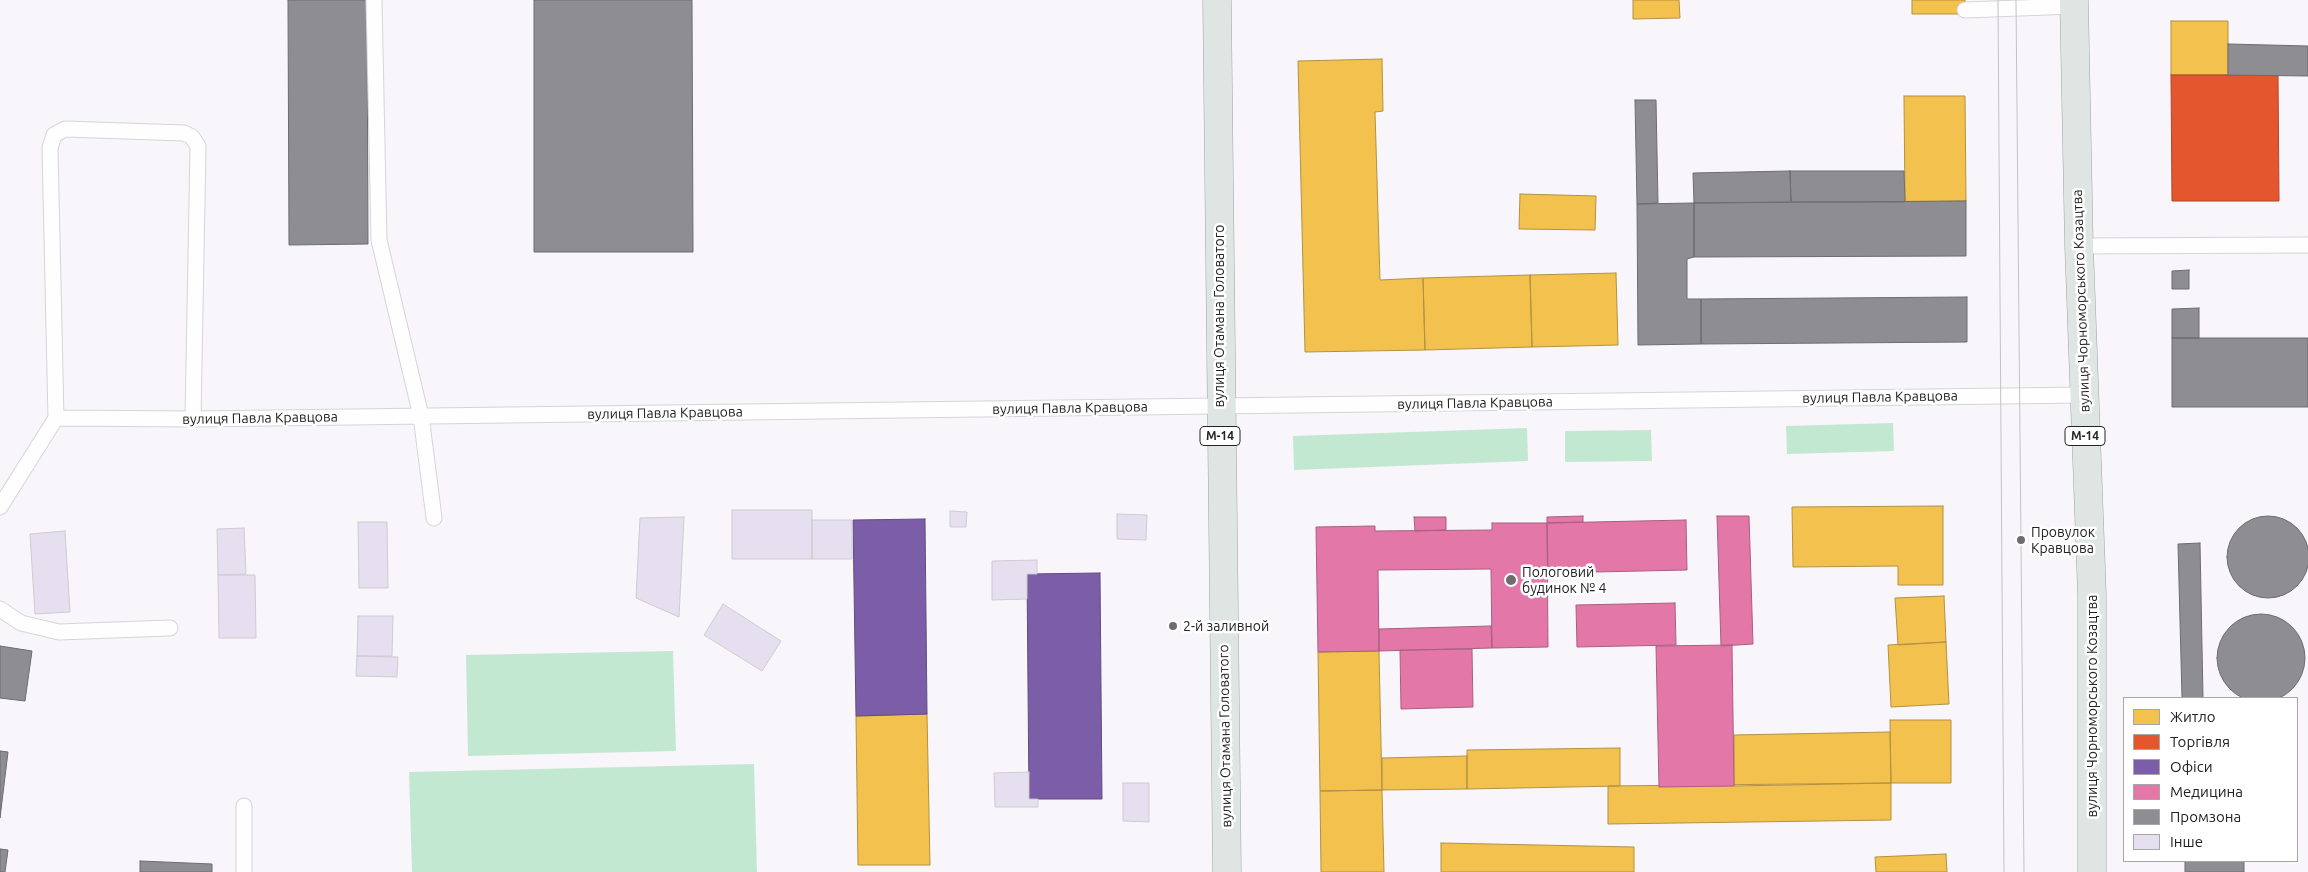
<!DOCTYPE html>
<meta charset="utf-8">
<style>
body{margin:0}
#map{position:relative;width:2308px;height:872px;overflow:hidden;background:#f8f6fa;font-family:Ubuntu,sans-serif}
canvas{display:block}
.legend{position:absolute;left:2123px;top:697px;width:175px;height:165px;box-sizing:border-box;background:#fff;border:1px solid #a7a7a7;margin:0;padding:6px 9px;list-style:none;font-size:15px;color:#232224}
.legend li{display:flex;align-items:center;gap:10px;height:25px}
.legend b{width:25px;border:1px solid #a7a7a7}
</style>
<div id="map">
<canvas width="2308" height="872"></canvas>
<ul class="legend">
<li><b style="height:14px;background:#f2c14e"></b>Житло</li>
<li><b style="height:14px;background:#e4572e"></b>Торгівля</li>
<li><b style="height:14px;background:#7b5ea7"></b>Офіси</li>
<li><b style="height:14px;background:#e377a8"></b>Медицина</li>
<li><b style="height:14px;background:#8d8d92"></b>Промзона</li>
<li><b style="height:14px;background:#e5dfef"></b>Інше</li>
</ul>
</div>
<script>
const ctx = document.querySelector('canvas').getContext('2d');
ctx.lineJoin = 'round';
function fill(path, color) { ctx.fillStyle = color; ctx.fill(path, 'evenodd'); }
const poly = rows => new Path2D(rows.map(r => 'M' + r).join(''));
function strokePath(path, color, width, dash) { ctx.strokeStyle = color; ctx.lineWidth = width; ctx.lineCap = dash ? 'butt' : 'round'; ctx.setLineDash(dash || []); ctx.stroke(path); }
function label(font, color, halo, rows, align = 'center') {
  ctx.font = font + ' Ubuntu,sans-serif'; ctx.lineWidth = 5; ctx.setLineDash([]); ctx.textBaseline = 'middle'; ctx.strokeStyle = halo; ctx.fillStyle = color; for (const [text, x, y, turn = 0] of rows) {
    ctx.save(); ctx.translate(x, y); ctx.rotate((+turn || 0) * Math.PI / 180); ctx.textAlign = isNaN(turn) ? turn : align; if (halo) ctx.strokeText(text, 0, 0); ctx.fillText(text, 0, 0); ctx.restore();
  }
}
const green = poly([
 [1893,423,1894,451,1787,454,1786,426],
 [1527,428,1528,461,1294,470,1293,436],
 [1651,430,1652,461,1565,462,1565,431],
 [673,651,676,751,468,756,466,655],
 [754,764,757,872,412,872,409,772]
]);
const homes = poly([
 [1633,0,1679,0,1680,18,1633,19,1633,0],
 [1912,0,1965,0,1965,14,1912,14,1912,0],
 [2171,21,2228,21,2228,75,2171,75,2171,21],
 [1382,59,1383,111,1375,112,1380,280,1423,278,1425,350,1305,352,1298,61,1382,59],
 [1904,96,1965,96,1966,201,1905,202,1904,96],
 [1520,194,1596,196,1595,230,1519,229,1520,194],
 [1616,273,1618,345,1532,347,1530,275,1616,273],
 [1530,275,1532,347,1425,350,1423,278,1530,275],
 [1943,506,1943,585,1898,585,1898,566,1793,567,1792,507,1943,506],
 [1944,596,1946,642,1898,645,1895,598,1944,596],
 [1946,642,1949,704,1891,707,1888,645,1946,642],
 [1379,651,1382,790,1320,791,1318,652,1379,651],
 [927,714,930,865,858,865,856,716,927,714],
 [1890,720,1951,720,1951,783,1891,783,1890,720],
 [1890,732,1891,783,1734,786,1734,735,1890,732],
 [1620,748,1620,786,1467,789,1467,750,1620,748],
 [1467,756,1467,789,1382,790,1382,758,1467,756],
 [1891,783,1891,820,1608,824,1608,786,1891,783],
 [1382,790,1384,872,1321,872,1320,791,1382,790],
 [1441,843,1634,847,1634,872,1441,872,1441,843],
 [1946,854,1947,872,1876,872,1875,857,1946,854]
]);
const shops = poly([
 [2171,75,2278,75,2279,201,2172,201,2171,75]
]);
const offices = poly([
 [925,519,927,714,856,716,853,520,925,519],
 [1100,573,1102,799,1029,799,1027,574,1100,573]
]);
const health = poly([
 [1583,516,1583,522,1547,523,1547,517,1583,516],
 [1717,516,1749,516,1753,644,1721,646,1717,516],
 [1414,517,1446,517,1446,530,1415,531,1414,517],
 [1686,520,1687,570,1548,573,1547,523,1686,520],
 [1492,523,1547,523,1548,647,1492,648,1491,569,1378,570,1379,651,1318,652,1316,527,1375,526,1375,531,1492,530,1492,523],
 [1675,603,1676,645,1577,647,1576,605,1675,603],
 [1491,626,1492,648,1379,651,1379,629,1491,626],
 [1732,645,1734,786,1659,787,1656,646,1732,645],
 [1472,649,1473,707,1401,709,1400,650,1472,649]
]);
const industry = poly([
 [288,0,367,0,368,244,289,245,288,0],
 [534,0,692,0,693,252,534,252,534,0],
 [2228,44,2308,46,2308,76,2228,75,2228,44],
 [1635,100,1656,100,1658,203,1637,204,1635,100],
 [1790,171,1791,202,1694,203,1693,173,1790,171],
 [1790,171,1904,171,1905,202,1791,202,1790,171],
 [1966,201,1966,256,1694,257,1694,203,1966,201],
 [1694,203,1694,257,1687,259,1687,299,1701,299,1701,344,1638,345,1637,204,1694,203],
 [2189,270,2189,289,2172,289,2172,271,2189,270],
 [1967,297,1967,342,1701,344,1701,299,1967,297],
 [2199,308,2199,338,2172,338,2172,309,2199,308],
 [2172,338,2308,338,2308,407,2172,407,2172,338],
 '2227 557a41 41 0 1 1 82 0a41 41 0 1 1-82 0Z',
 [2200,543,2203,698,2182,698,2178,544,2200,543],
 '2217 658a44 44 0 1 1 88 0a44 44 0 1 1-88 0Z',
 [0,646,32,651,25,701,0,698,0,646],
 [0,751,8,752,0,818,0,751],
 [0,849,8,850,5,872,0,872,0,849],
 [140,861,212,864,212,872,140,872,140,861],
 [2185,861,2244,861,2244,872,2185,872,2185,861]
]);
const building = poly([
 [732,510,812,510,812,559,732,559,732,510],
 [950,511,967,512,966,527,950,527,950,511],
 [1117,514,1147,515,1146,540,1117,539,1117,514],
 [684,517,679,617,636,598,640,518,684,517],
 [812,520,852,520,852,559,812,559,812,520],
 [358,522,387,522,388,588,359,588,358,522],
 [244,528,246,574,218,575,217,529,244,528],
 [65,531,70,612,35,614,30,534,65,531],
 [1037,560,1037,574,1027,574,1027,599,992,600,992,561,1037,560],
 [218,575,255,575,256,638,219,638,218,575],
 [723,604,781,641,762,671,704,635,723,604],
 [358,616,393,616,392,656,357,656,358,616],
 [357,656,398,657,397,677,356,676,357,656],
 [1029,772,1029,799,1038,799,1038,807,995,807,994,773,1029,772],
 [1123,783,1149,783,1149,822,1123,821,1123,783]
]);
const lane = poly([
 [374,0,379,240,421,416,434,518],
 [1965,10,2074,6],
 [2079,246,2308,245],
 [56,418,193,419,2083,395],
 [0,507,56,418,50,148,54,135,65,129,184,133,192,137,198,146,193,419],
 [0,609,21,623,59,632,170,628],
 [244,806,244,872]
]);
const primary = poly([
 [1217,0,1227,872],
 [2074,0,2079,246,2092,595,2092,872]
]);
const tram = poly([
 [1998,0,2004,872],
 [2016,0,2024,872]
]);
const markers = [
 [2021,540,5,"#6e6c6f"],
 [1511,580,6,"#6e6c6f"],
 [1173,626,5,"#6e6c6f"]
];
const shields = [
 [1220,436,40],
 [2085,436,40]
];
const shieldNames = [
 ["М-14",1220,436],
 ["М-14",2085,436]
];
const streetNames = [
 ["вулиця Чорноморського Козацтва",2081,301,-92],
 ["вулиця Отамана Головатого",1219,316,-90],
 ["вулиця Павла Кравцова",1880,397,-1],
 ["вулиця Павла Кравцова",1475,403,-1],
 ["вулиця Павла Кравцова",1070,408,-1],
 ["вулиця Павла Кравцова",665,413,-1],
 ["вулиця Павла Кравцова",260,418,-1],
 ["вулиця Чорноморського Козацтва",2092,706,-90],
 ["вулиця Отамана Головатого",1225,736,-91]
];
const poiNames = [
 ["Провулок",2031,532],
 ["Кравцова",2031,548],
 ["Пологовий",1522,572],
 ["будинок № 4",1522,588],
 ["2-й заливной",1183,626]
];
fill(green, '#c3e8d2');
fill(homes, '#f2c14e');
strokePath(homes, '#b49141', 1);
fill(shops, '#e4572e');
strokePath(shops, '#aa472b', 1);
fill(offices, '#7b5ea7');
strokePath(offices, '#614c80', 1);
fill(health, '#e377a8');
strokePath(health, '#a95e80', 1);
fill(industry, '#8d8d92');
strokePath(industry, '#6d6d71', 1);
fill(building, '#e5dfef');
strokePath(building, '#cdcccf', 1);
strokePath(lane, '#d5d4d7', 17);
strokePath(primary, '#9ba5a1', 29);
strokePath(lane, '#fefefe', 15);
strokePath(primary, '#dfe5e2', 28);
strokePath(tram, '#c2c2c4', 1);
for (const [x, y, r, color] of markers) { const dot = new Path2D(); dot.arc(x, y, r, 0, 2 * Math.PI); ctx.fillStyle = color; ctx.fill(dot); strokePath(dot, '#fff', 2); }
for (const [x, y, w] of shields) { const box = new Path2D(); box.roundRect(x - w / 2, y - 9.5, w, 19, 4); ctx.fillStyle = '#fff'; ctx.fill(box); strokePath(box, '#232224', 1); }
label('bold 12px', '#232224', null, shieldNames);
label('14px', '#232224', '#fff', streetNames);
label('14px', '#232224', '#fff', poiNames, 'left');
</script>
